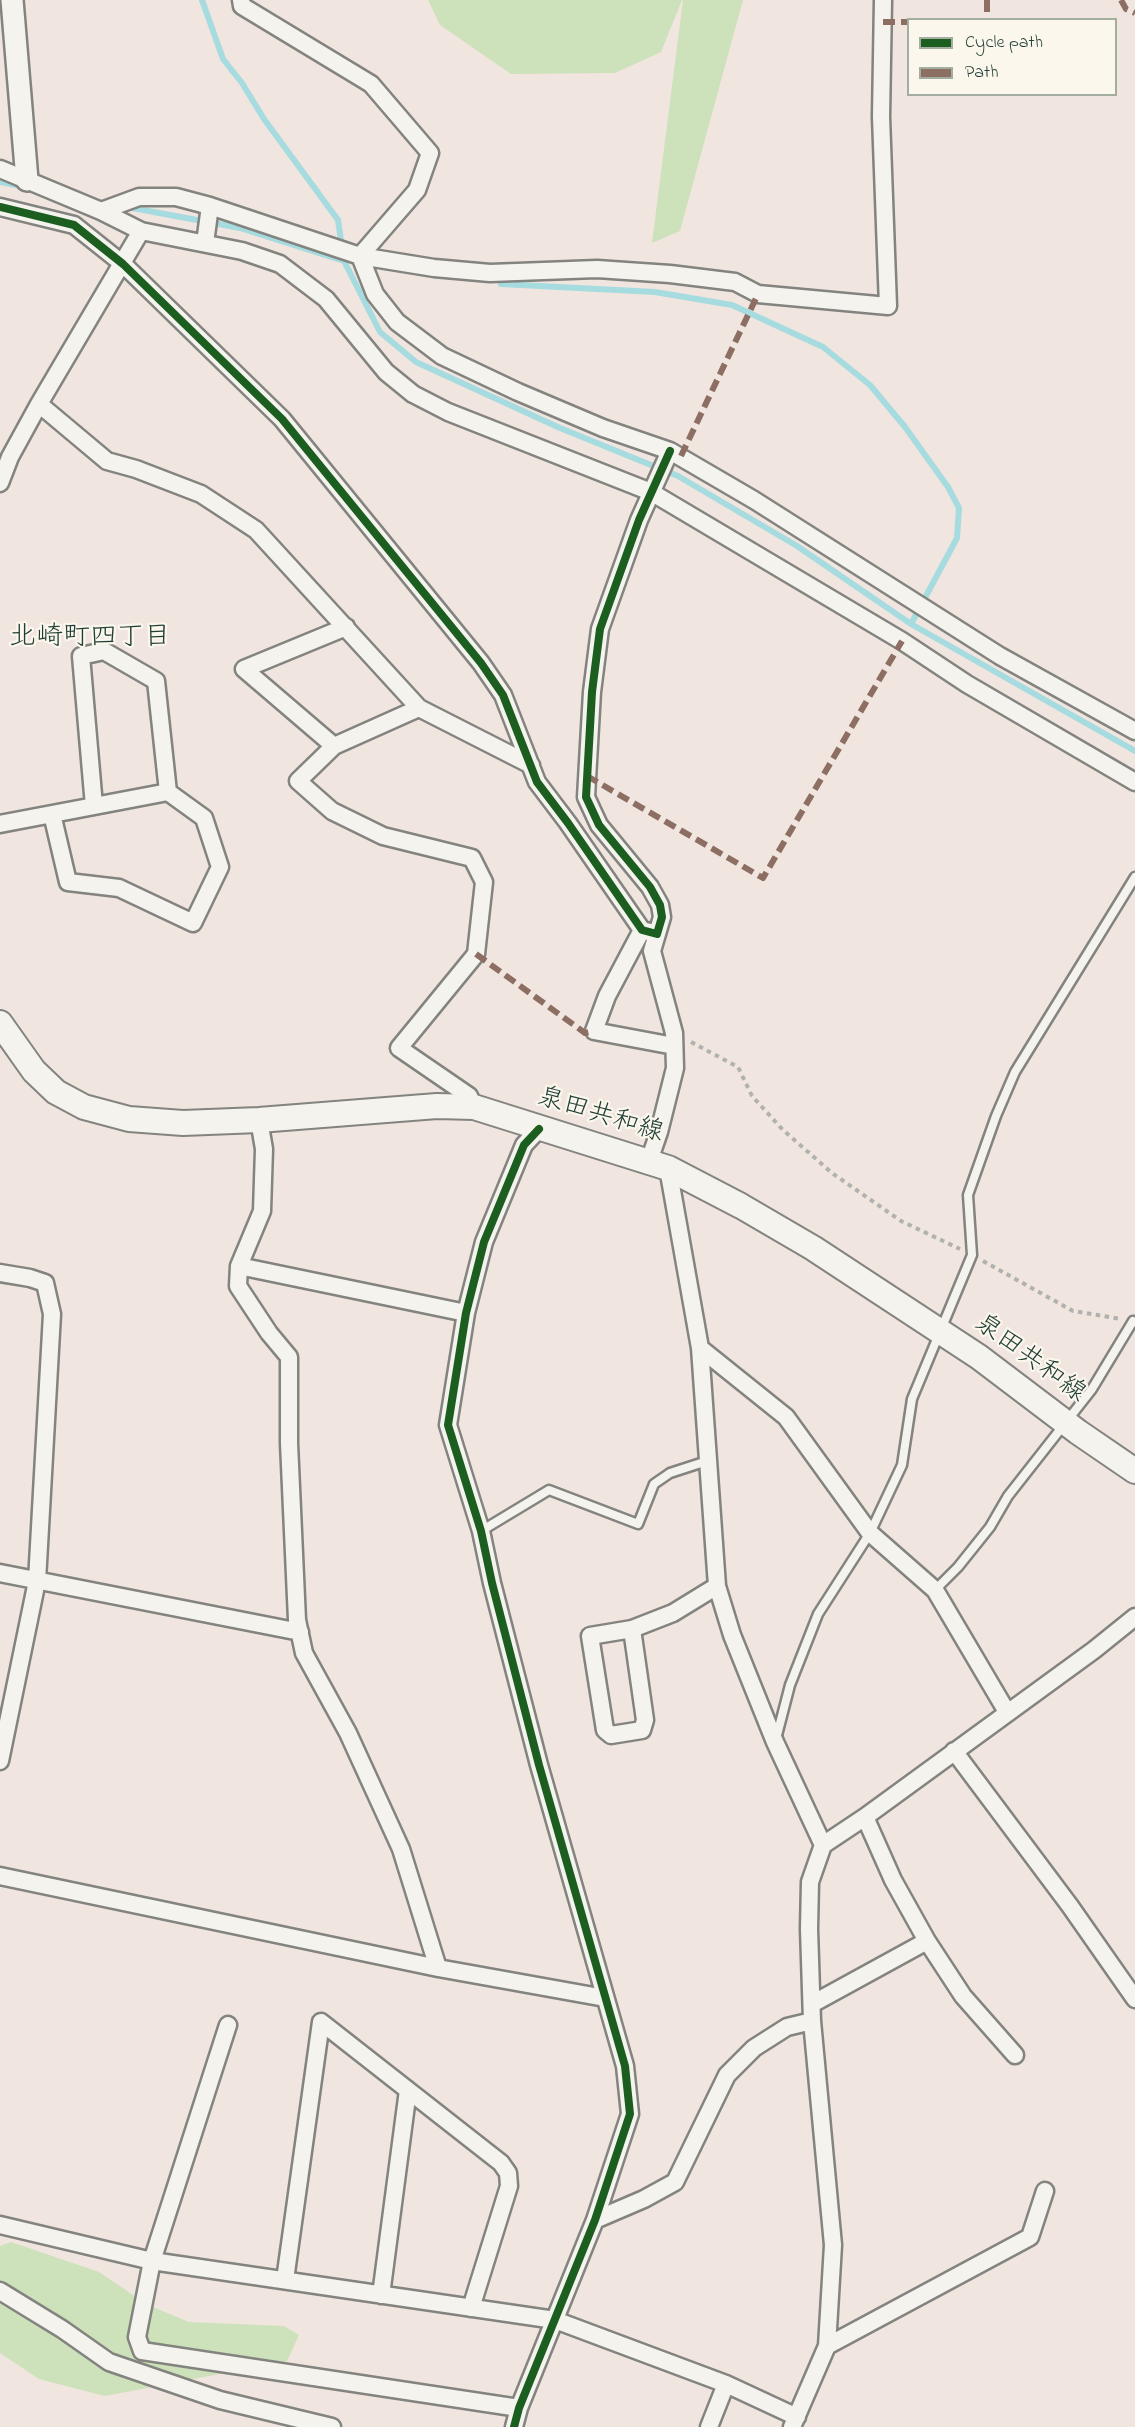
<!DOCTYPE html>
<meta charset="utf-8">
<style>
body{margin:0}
#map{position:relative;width:1135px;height:2427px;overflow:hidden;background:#f1e5df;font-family:"Indie Flower",sans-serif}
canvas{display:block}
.legend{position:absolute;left:907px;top:18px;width:210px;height:78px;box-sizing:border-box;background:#fbf7ec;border:2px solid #a3ada2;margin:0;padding:8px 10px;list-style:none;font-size:18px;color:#1f3d34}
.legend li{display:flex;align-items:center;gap:12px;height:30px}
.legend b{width:30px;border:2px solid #a3ada2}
</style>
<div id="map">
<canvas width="1135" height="2427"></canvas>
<ul class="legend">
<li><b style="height:8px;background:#1b5e20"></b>Cycle path</li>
<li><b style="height:8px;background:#8d6e63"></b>Path</li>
</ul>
</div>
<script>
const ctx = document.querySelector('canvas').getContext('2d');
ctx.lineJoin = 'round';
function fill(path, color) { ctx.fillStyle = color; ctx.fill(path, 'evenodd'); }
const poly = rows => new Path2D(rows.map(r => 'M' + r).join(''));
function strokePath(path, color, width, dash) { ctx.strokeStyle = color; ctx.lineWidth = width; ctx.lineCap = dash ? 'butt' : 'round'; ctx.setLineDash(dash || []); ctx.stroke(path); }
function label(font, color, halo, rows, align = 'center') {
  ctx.font = font + ' "Indie Flower","Klee One",sans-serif'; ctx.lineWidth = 4.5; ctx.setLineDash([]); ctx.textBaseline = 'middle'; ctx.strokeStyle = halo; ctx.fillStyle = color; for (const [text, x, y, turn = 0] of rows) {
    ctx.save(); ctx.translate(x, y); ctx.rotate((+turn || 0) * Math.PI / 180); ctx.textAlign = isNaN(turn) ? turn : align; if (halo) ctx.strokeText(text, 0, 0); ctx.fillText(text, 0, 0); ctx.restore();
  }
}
const green = poly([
 [428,0,682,0,661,52,615,73,511,74,440,25],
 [683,0,743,0,680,231,652,243],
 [11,2242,99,2272,148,2305,189,2322,284,2326,299,2335,287,2361,105,2396,39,2379,0,2353,0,2246]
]);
const stream = poly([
 [202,0,223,59,242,83,264,119,338,220,344,261,380,332,416,362,560,428,678,476,797,546,911,624,1135,751],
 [0,182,26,187],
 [127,207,240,228,344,261],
 [501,284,655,292,732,305,823,347,870,385,905,427,948,487,959,508,957,538,911,624]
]);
const path = poly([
 [691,1042,738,1067,752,1096,783,1130,832,1173,901,1221,960,1249],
 [983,1261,1073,1311,1121,1319]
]);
const service = poly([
 [481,1531,549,1490,638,1524,654,1484,670,1473,707,1461],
 [935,1590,958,1567,990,1527,1008,1496,1092,1389,1133,1321,1135,1322],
 [776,1739,790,1685,818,1614,870,1533,902,1465,912,1399,972,1255,968,1195,996,1116,1015,1072,1135,877]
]);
const minor = poly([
 [241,0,242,6,371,84,430,153,417,190,360,256],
 [0,169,101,211,141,231,242,251,280,264,326,299,386,372,413,394,448,412,651,492,902,641,967,684,1135,782],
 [0,207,74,225,123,264,282,419,481,663,503,695,537,782,568,823,642,930,657,934,662,917,660,905,650,887,599,825,586,797,592,692,600,629,639,520,670,451],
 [101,211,139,197,176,197,210,206,360,256,434,268,490,273,597,269,670,274,735,282,758,294,888,306,881,117,883,0],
 [205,243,210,206],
 [360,256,375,294,397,322,442,356,518,392,603,428,670,451,754,500,1000,656,1135,731],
 [39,404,107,461,136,469,201,494,256,530,419,708,531,765],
 [0,483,10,457,39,404,141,231],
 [346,627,244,669,334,746,419,708],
 [334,746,298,781,332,811,383,836,472,858,484,882,476,954,399,1048,469,1096,474,1107],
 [94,806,81,656,104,651,156,681,168,792],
 [0,824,168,792,204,818,220,867,193,923,119,888,68,882,52,814],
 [642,930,607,996,594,1031,674,1046],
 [259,1120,264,1149,262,1211,239,1266,238,1286,269,1333,289,1357,289,1443,297,1620,304,1653,348,1733,401,1849,438,1968],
 [649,1161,659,1132,675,1068,674,1033,652,951,657,934],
 [668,1168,700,1348,717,1586,732,1635,775,1742,823,1845],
 [239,1266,466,1313],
 [0,1273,30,1278,45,1283,52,1314,37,1581,0,1761],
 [700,1348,786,1417,870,1533,935,1590,1007,1712],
 [0,1573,300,1632],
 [632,1629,645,1720,642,1730,611,1735,605,1730,590,1636,632,1629,673,1613,717,1586],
 [954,1751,1070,1906,1135,1999],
 [865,1817,893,1880,927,1941,963,1996,1015,2055],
 [0,1876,438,1968,605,1998],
 [812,2004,927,1941],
 [228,2025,152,2261,137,2337,142,2351,519,2408],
 [595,2220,644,2199,675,2182,727,2075,754,2048,787,2027,812,2021],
 [0,2225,152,2261,555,2320,726,2384,797,2417],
 [285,2280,321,2022,501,2163,508,2173,509,2186,471,2308],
 [0,2291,62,2329,109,2362,220,2400,332,2427],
 [381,2295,408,2090],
 [827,2346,1030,2237,1045,2191],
 [514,2427,519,2408,595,2220,630,2114,625,2066,539,1765,492,1583,481,1531,448,1425,466,1313,484,1242,524,1145,539,1129],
 [709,2427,726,2384],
 [792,2427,827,2346,833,2245,812,2021,809,1929,810,1882,823,1845,865,1817,1094,1650,1135,1617]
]);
const tertiary = poly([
 [12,0,27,180]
]);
const secondary = poly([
 [0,1023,34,1071,56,1092,84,1107,129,1119,183,1123,259,1120,437,1106,474,1107,668,1168,741,1206,813,1248,979,1357,1078,1432,1135,1471]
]);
const quiet = poly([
 [987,0,987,20],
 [1121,0,1126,9,1135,13],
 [883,22,908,22],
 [681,456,758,294],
 [587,776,763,878,902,641],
 [476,954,585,1033,594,1031]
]);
const cycleway = poly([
 [0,207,74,225,123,264,282,419,481,663,503,695,537,782,568,823,642,930,657,934,662,917,660,905,650,887,599,825,586,797,592,692,600,629,639,520,670,451],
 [514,2427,519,2408,595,2220,630,2114,625,2066,539,1765,492,1583,481,1531,448,1425,466,1313,484,1242,524,1145,539,1129]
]);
const streetNames = [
 ["泉田共和線",600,1117,17],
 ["泉田共和線",1029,1360,36]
];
const neighbourhoodNames = [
 ["北崎町四丁目",90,640]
];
fill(green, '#cde1ba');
strokePath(stream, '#a6dbe0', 6);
strokePath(service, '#83837f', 13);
strokePath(minor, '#83837f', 21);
strokePath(tertiary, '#83837f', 26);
strokePath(secondary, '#83837f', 28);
strokePath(path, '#b1b2af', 4, [4.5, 4.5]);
strokePath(service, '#f5f3ee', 8);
strokePath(minor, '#f5f3ee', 16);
strokePath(tertiary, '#f5f3ee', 21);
strokePath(secondary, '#f5f3ee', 24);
strokePath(quiet, '#8d6e63', 6, [12, 6]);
strokePath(cycleway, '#1b5e20', 8);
label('26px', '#1f3d34', '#fbf7ec', streetNames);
label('27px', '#1f3d34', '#fbf7ec', neighbourhoodNames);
</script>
